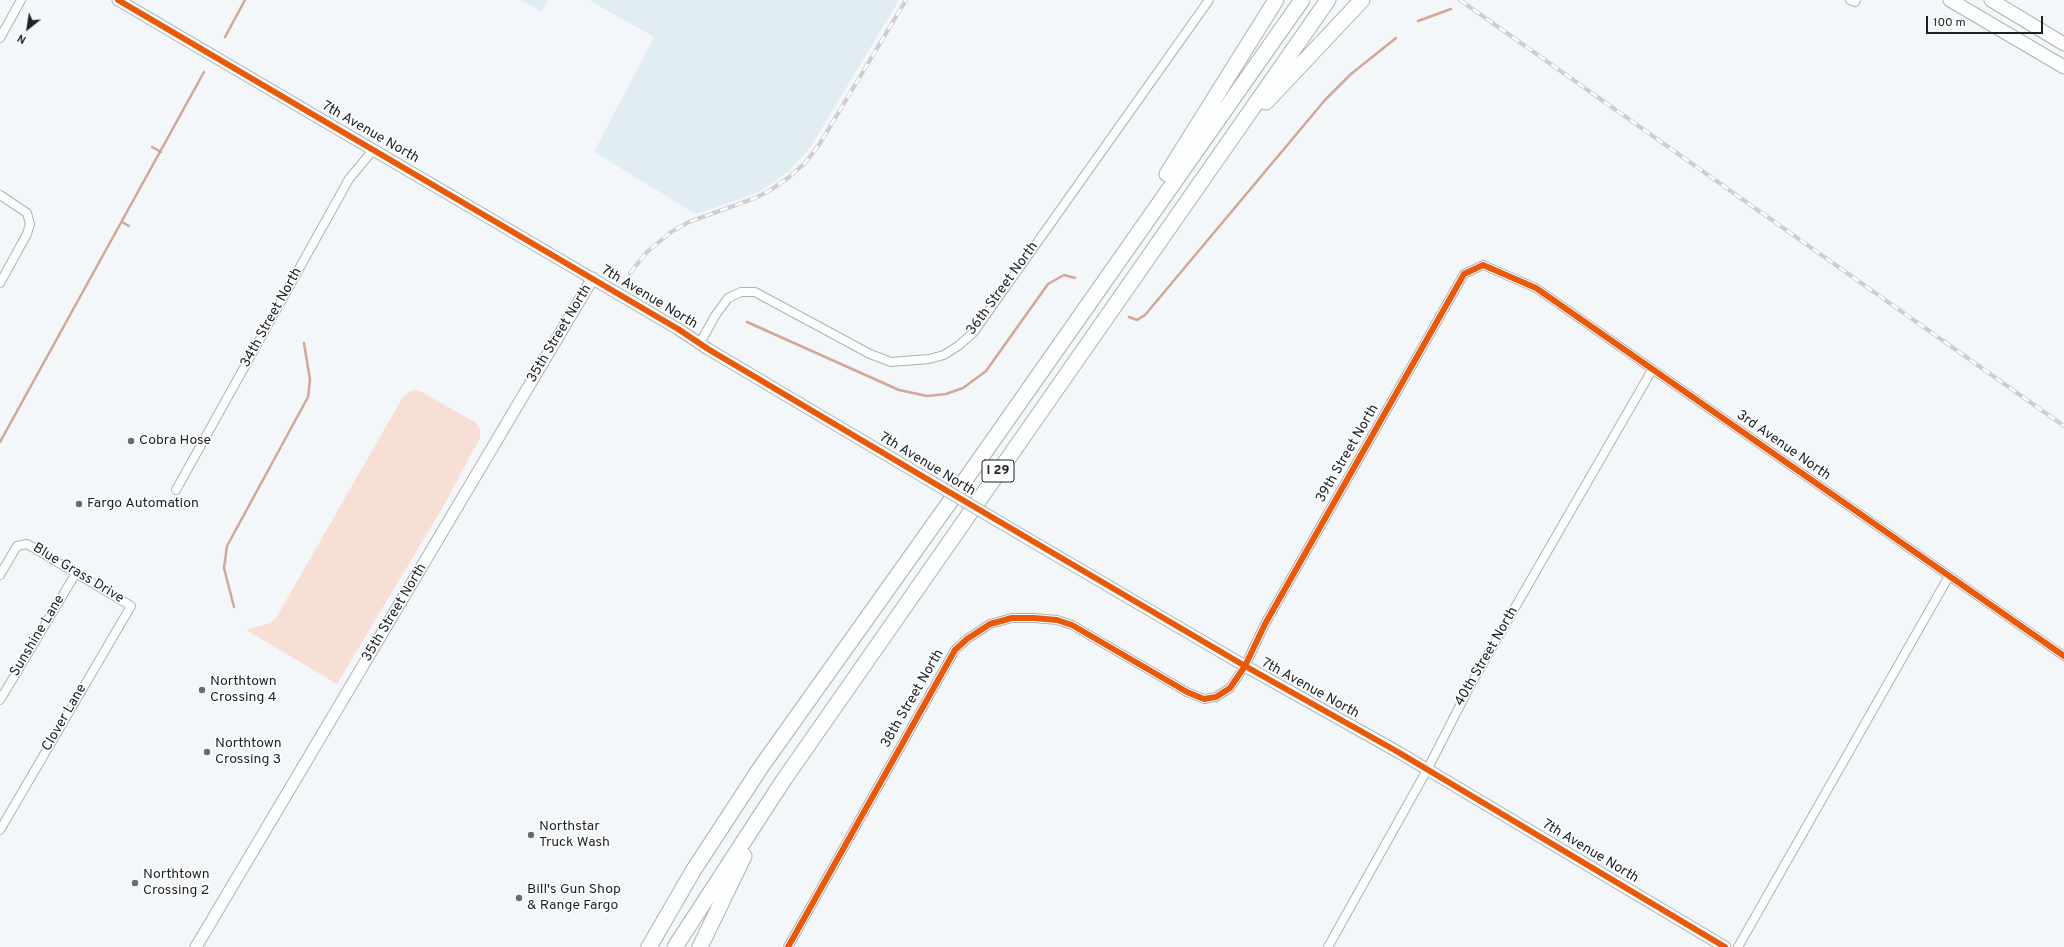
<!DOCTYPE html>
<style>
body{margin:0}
#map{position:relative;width:2064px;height:947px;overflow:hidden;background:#f4f7fa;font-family:Overpass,sans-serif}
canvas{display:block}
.north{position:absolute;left:8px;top:8px;width:40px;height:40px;-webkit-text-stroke:3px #fff;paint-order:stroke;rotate:210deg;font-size:11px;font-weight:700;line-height:16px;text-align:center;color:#1c2125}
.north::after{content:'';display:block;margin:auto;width:14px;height:18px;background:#1c2125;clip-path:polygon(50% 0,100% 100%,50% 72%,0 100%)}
.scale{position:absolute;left:1926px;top:16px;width:117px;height:18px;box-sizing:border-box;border:2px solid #1c2125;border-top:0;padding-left:5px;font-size:12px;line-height:14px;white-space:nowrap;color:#1c2125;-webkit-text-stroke:3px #fff;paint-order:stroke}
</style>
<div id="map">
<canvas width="2064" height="947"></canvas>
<div class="north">N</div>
<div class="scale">100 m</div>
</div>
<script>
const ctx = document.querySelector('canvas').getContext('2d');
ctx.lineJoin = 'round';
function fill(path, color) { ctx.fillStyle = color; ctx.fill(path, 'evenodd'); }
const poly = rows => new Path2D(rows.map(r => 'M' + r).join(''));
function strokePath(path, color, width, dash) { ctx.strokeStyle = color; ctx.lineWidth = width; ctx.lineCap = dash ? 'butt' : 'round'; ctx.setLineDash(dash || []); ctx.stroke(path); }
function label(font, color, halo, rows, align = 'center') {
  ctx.font = font + ' Overpass,sans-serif'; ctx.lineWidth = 3; ctx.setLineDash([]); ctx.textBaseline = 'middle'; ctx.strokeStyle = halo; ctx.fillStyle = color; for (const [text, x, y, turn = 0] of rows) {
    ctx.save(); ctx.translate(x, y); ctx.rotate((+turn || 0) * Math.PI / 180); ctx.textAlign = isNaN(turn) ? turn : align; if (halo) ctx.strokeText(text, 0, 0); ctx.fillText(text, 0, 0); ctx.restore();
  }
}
const built = poly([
 [521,0,548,0,542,12],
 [589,0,899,0,810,148,789,171,759,192,696,214,594,152,654,37]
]);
const green = poly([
 [418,390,475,422,480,429,480,438,443,507,337,684,246,630,269,623,276,618,403,397,410,391]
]);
const stream = poly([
 [1418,21,1451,9],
 [225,37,245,0],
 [152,147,161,152],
 [122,222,129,226],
 [1129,317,1137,320,1145,315,1325,100,1351,74,1396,38],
 [747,322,899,390,927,396,946,394,963,388,986,371,1048,284,1064,275,1075,278],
 [0,442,204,72],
 [234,607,224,568,227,546,308,397,310,380,304,343]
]);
const street = poly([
 [1850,0,1855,2,1856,0],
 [0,38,21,0],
 [0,195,27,213,30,224,27,234,0,283],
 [700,343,715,316,728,298,741,292,755,292,870,354,891,362,929,359,944,355,958,346,973,333,1209,0],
 [176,490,349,179,374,149],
 [0,575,17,546,27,544,131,606,0,830],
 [0,700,76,573],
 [788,947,955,650,967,639,990,624,1012,618,1034,618,1057,620,1072,625,1187,692,1204,699,1216,697,1230,688,1245,666,1265,624,1464,274,1483,265,1536,288,2064,656],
 [1328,947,1427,770,1472,682,1652,370],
 [1738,947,1949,576]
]);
const secondary = poly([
 [118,0,678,329,708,349,927,479],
 [1001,523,1245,666,1398,752,1725,947],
 [196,947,593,278]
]);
const primary = poly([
 [1950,0,2064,67],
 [1991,0,2064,44]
]);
const highway = poly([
 [1266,102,1362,0],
 [1167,174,1276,0],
 [649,947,693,871,761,767,949,503,1302,0],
 [675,947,783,781,1328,0],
 [700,947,744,856]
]);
const rail = poly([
 [1460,0,2064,426],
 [630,273,647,252,671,232,689,222,755,198,769,191,788,178,805,163,819,145,906,0]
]);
const secondaryBridge = poly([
 [927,479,1001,523]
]);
const cycleway = poly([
 [118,0,678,329,708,349,927,479,1245,666,1398,752,1725,947],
 [788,947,955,650,967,639,990,624,1012,618,1034,618,1057,620,1072,625,1187,692,1204,699,1216,697,1230,688,1245,666,1265,624,1464,274,1483,265,1536,288,2064,656]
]);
const markers = [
 [131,441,4,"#686c70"],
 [79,504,4,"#686c70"],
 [202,690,4,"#686c70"],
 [207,752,4,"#686c70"],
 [531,835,4,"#686c70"],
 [135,883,4,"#686c70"],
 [519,898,4,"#686c70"]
];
const shields = [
 [998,471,32]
];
const shieldNames = [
 ["I 29",998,471]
];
const streetNames = [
 ["7th Avenue North",370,133,30],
 ["36th Street North",1003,289,-54],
 ["7th Avenue North",649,298,31],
 ["34th Street North",272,318,-61],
 ["35th Street North",560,334,-59],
 ["3rd Avenue North",1783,446,35],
 ["39th Street North",1348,454,-60],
 ["7th Avenue North",927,465,31],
 ["Blue Grass Drive",78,574,31],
 ["35th Street North",395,613,-59],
 ["Sunshine Lane",38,636,-59],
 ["40th Street North",1487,657,-60],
 ["7th Avenue North",1310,689,29],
 ["38th Street North",913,699,-60],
 ["Clover Lane",65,718,-60],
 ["7th Avenue North",1590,852,31]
];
const poiNames = [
 ["Cobra Hose",139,441],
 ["Fargo Automation",87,504],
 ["Northtown",210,682],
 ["Crossing 4",210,698],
 ["Northtown",215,744],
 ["Crossing 3",215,760],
 ["Northstar",539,827],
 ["Truck Wash",539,843],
 ["Northtown",143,875],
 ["Crossing 2",143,891],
 ["Bill's Gun Shop",527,890],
 ["& Range Fargo",527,906]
];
fill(built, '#e2ecf3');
fill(green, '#f7dfd6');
strokePath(stream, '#d1a898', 2.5);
strokePath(street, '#aeb2b5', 10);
strokePath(secondary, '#aeb2b5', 13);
strokePath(primary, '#aeb2b5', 15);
strokePath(highway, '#aeb2b5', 17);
strokePath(street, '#fdfefe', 8);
strokePath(secondary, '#fdfefe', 11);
strokePath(primary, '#fdfefe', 13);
strokePath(highway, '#fdfefe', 15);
strokePath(rail, '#cdced0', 4);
strokePath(rail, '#fff', 2.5, [8]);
strokePath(secondaryBridge, '#aeb2b5', 13, []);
strokePath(secondaryBridge, '#fdfefe', 11);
strokePath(cycleway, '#e8590c', 6);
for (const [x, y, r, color] of markers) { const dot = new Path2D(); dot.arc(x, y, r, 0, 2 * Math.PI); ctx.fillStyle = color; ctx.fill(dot); strokePath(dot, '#fff', 1.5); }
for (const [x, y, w] of shields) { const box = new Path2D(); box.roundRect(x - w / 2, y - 11, w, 22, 3); ctx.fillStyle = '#fff'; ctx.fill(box); strokePath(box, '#1c2125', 1); }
label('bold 13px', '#1c2125', null, shieldNames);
label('14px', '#1c2125', '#fff', streetNames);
label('14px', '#1c2125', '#fff', poiNames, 'left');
</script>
